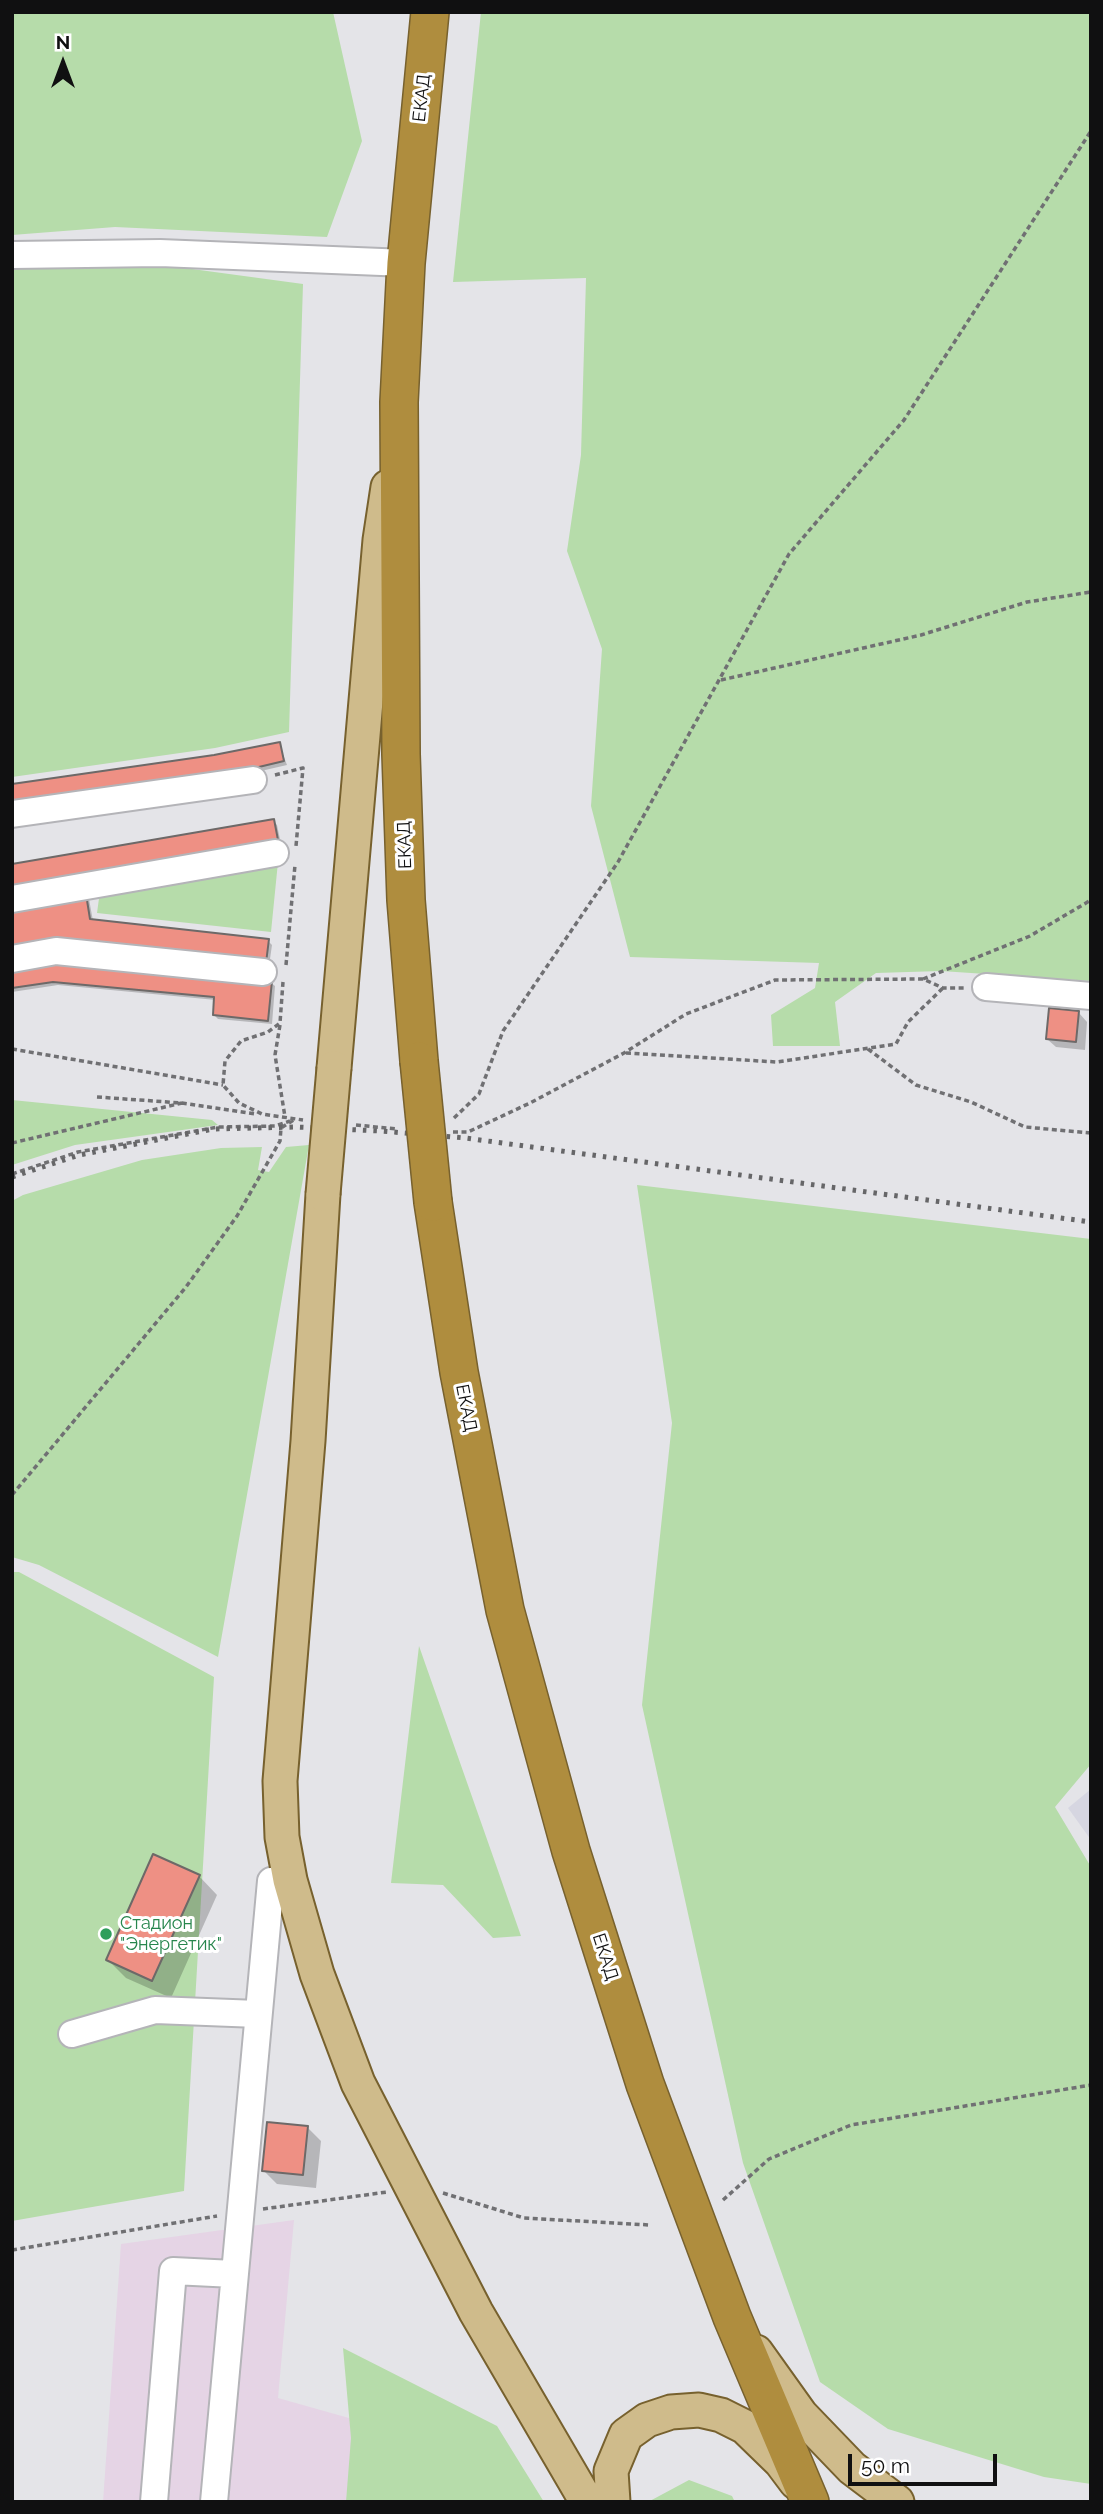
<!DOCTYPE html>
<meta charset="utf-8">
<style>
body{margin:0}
#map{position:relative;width:1103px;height:2514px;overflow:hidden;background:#e4e4e8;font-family:Raleway,sans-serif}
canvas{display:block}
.frame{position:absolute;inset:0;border:14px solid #101011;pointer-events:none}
.north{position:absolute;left:28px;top:28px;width:70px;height:70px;-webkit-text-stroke:5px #fff;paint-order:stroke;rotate:0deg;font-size:19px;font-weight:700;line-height:28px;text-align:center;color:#101011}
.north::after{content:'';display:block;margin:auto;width:24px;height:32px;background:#101011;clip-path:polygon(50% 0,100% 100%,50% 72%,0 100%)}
.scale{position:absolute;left:848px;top:2454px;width:149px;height:32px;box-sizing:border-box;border:4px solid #101011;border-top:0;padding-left:9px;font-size:21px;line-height:24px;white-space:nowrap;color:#101011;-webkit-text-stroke:5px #fff;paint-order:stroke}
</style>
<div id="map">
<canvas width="1103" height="2514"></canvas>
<div class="frame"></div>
<div class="north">N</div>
<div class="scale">50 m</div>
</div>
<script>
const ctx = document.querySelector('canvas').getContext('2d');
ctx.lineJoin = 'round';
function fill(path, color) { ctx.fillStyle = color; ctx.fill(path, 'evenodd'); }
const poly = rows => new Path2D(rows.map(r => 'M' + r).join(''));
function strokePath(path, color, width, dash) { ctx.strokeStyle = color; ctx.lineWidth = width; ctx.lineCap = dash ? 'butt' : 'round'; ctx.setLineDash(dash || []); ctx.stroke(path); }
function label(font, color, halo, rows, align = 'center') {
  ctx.font = font + ' Raleway,sans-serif'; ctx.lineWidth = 6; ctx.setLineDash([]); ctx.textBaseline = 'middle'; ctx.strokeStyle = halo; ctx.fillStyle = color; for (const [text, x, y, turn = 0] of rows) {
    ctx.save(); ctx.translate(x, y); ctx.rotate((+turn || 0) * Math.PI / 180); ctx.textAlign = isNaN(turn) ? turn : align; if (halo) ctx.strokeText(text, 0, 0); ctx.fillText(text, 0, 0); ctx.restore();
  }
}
const industrial = poly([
 [294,2220,278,2398,356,2420,348,2502,103,2502,121,2244]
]);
const built = poly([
 [1091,1789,1091,1840,1068,1808]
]);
const green = poly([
 [12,12,333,12,362,141,327,237,115,227,12,235],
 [481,12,1091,12,1091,981,941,971,876,973,835,1002,840,1046,773,1046,771,1015,815,988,819,963,630,957,591,806,602,649,567,551,581,455,586,278,453,282],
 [133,261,303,284,289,732,215,748,12,777,12,266],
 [278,862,271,932,97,913,100,891],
 [12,1100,212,1120,218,1125,75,1145,12,1165],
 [309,1145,265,1394,218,1657,39,1565,12,1557,12,1201,23,1195,142,1160,221,1148,262,1147,258,1170,269,1172,286,1147],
 [637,1185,1091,1239,1091,1764,1055,1807,1091,1867,1091,2484,1044,2477,888,2429,820,2382,743,2163,642,1705,672,1423],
 [12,1572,19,1572,214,1677,184,2191,12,2221],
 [419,1646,521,1936,493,1938,443,1885,391,1883],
 [343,2348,497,2426,544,2502,346,2502,351,2438],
 [689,2480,732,2496,735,2502,648,2502]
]);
const shadow = poly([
 [279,744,287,765,226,779,215,757],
 [273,821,277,825,281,844,12,890],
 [85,895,89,899,93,921,268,941,272,945,269,966,61,943],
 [12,968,271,983,275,986,272,1024,218,1019,214,1015,216,1000,58,985,12,992],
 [1079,1013,1087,1022,1085,1050,1056,1047,1047,1039],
 [199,1876,217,1895,171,1998,126,1978,108,1960],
 [308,2128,321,2141,316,2188,277,2184,263,2170]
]);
const building = poly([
 [280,742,284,761,221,776,12,805,12,784,214,755,280,742],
 [274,819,278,840,12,886,12,864,274,819],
 [86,894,90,919,269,939,266,963,12,947,12,906,86,894],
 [52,960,272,981,268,1021,213,1015,214,997,53,982,12,988,12,966,52,960],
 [1049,1008,1079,1011,1076,1042,1046,1039,1049,1008],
 [153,1854,200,1875,152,1981,106,1960,153,1854],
 [267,2122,308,2126,303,2175,262,2171,267,2122]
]);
const path = poly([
 [721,680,921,635,1027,602,1091,592],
 [275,775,303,768,296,846],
 [286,965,295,865],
 [923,979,1030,936,1091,900],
 [283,982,280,1023,268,1032,241,1041,225,1061,223,1085,239,1103,262,1114,303,1120],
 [280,1025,275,1055,285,1117],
 [12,1049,223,1085],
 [868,1049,916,1085,971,1102,1025,1127,1091,1133],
 [626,1053,777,1062,896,1044,908,1022,943,988],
 [97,1097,182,1103,256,1114],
 [454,1118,479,1094,503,1031,618,862,789,554,904,420,1091,131],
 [356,1125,397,1129],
 [453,1132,468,1132,530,1103,624,1053,686,1014,775,980,923,979,943,988,964,988],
 [12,1143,182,1103],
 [12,1174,78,1152,218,1127,275,1126,290,1121],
 [12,1495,186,1287,237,1216,280,1141,281,1128,295,1119],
 [443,2193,524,2218,650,2225],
 [723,2200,769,2159,851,2125,1091,2085],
 [263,2209,387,2192],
 [12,2250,217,2216]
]);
const minor = poly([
 [12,255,160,253,406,263],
 [12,814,253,780],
 [12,899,275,853],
 [12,959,56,951,263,972],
 [986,987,1091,996],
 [72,2034,155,2010,258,2014],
 [154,2502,173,2271,234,2274],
 [214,2502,271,1881,290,1880]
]);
const major = poly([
 [334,1068,380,540,388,487],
 [323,1194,308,1441,280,1781,282,1837,290,1880,317,1974,358,2083,476,2312,587,2502],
 [756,2352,801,2415,852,2468,897,2502],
 [613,2502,611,2471,626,2435,647,2420,671,2412,699,2410,721,2415,745,2427,781,2462,796,2482]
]);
const highway = poly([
 [419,1061,406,900,401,754,399,402,406,263,430,12],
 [433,1202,459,1372,505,1610,571,1851,645,2084,732,2317,810,2502]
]);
const rail = poly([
 [12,1177,79,1155,213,1129,297,1127,381,1131,465,1138,1091,1222]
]);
const majorBridge = poly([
 [323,1194,334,1068]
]);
const highwayBridge = poly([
 [419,1061,433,1202]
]);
const markers = [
 [106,1934,7,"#2e9e5b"]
];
const streetNames = [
 ["ЕКАД",422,98,-84],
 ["ЕКАД",405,845,-92],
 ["ЕКАД",466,1408,79],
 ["ЕКАД",605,1957,72]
];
const leisureNames = [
 ["Стадион",120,1924],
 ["\"Энергетик\"",120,1945]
];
fill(industrial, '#e5d4e5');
fill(built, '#d6d6e1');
fill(green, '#b6dcaa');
fill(shadow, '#0003');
fill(building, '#ee9084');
strokePath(building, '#6d6968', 2);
strokePath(minor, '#b4b4b8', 30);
strokePath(major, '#77612e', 37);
strokePath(highway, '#77612e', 40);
strokePath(path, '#707073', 3.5, [5, 3.5]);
strokePath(minor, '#fff', 26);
strokePath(major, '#cfbb8b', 33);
strokePath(highway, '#af8d3e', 37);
strokePath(rail, '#666668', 5, [3.5, 7]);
strokePath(majorBridge, '#77612e', 37, []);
strokePath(highwayBridge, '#77612e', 40, []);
strokePath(majorBridge, '#cfbb8b', 33);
strokePath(highwayBridge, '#af8d3e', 37);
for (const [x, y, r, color] of markers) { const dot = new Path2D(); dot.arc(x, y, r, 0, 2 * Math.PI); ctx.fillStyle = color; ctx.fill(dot); strokePath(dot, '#fff', 2.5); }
label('18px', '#101011', '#fff', streetNames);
label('18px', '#27864d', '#fff', leisureNames, 'left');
</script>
